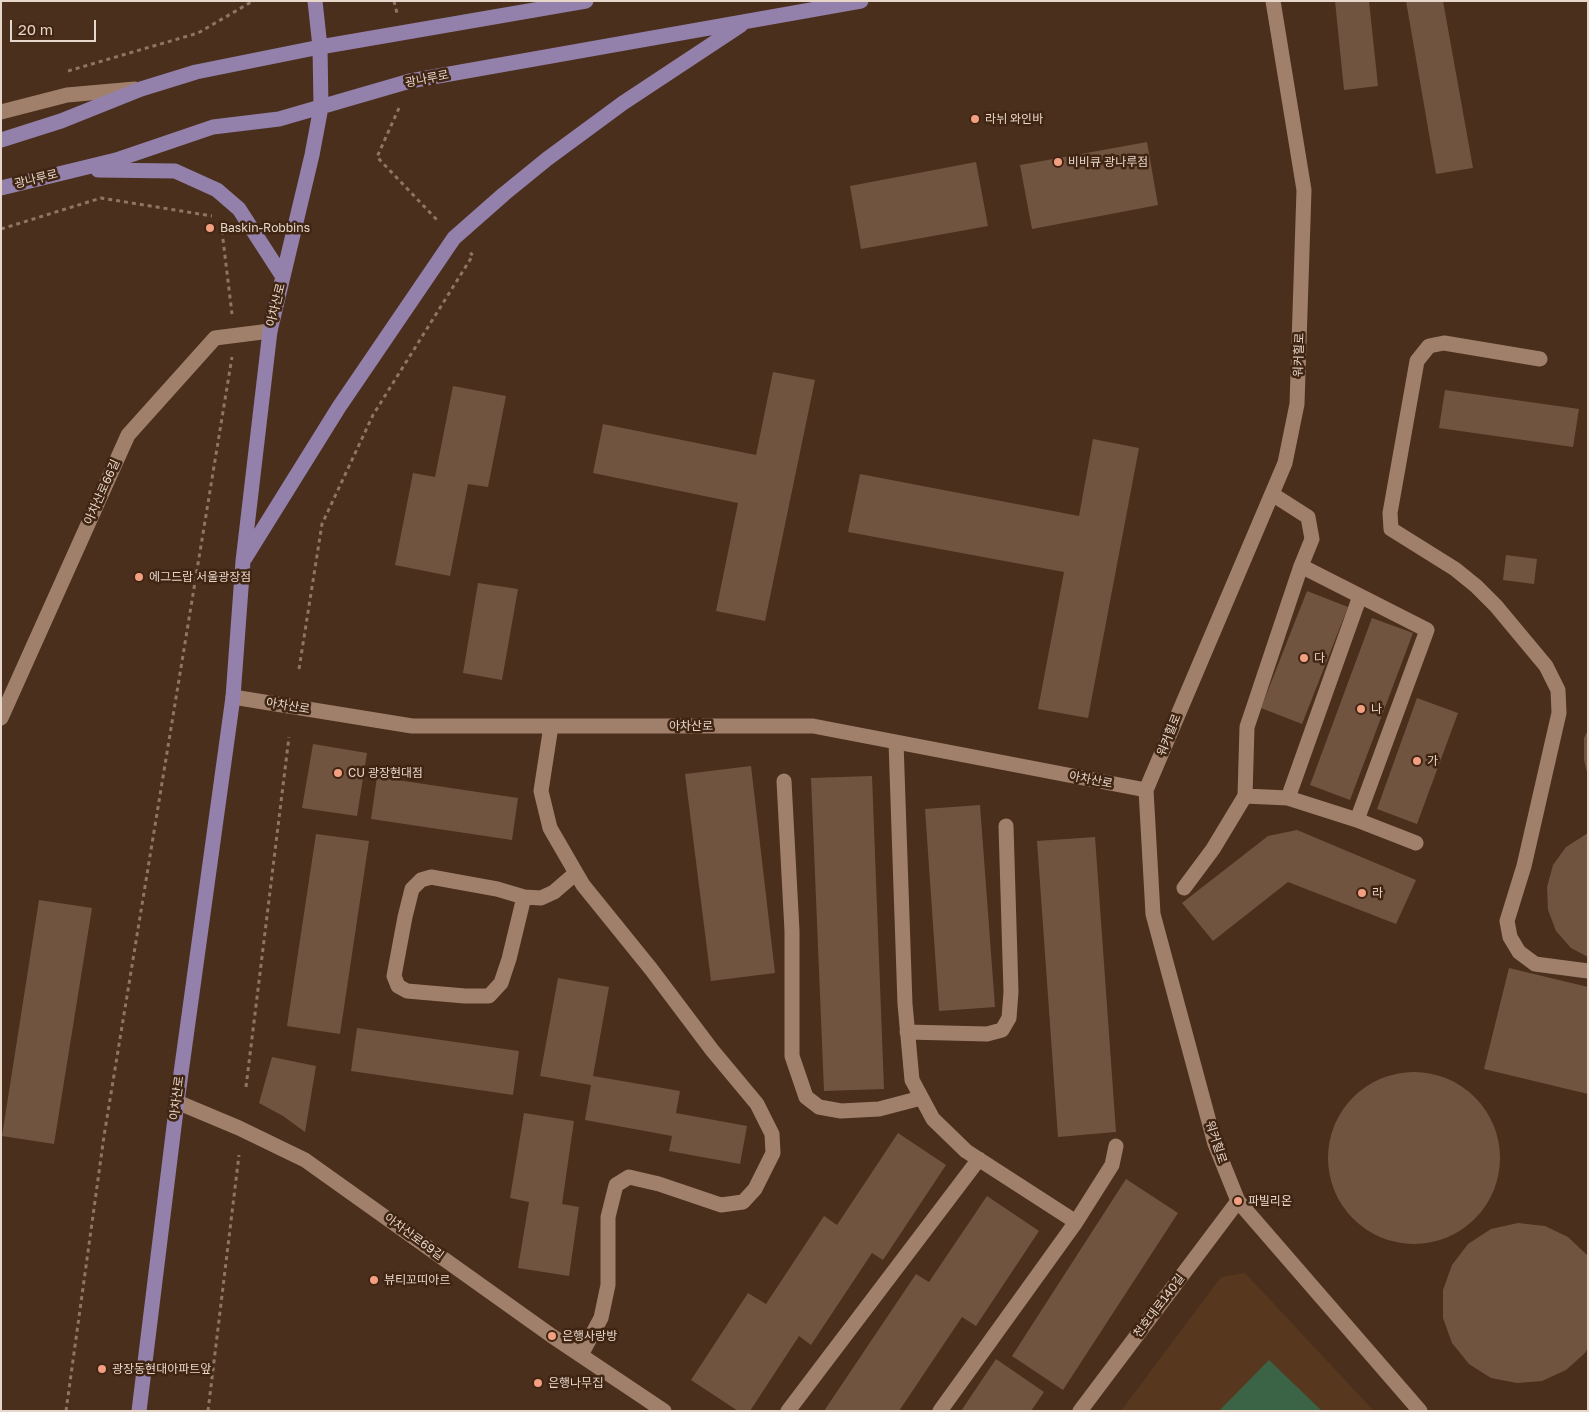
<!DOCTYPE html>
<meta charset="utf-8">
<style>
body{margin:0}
#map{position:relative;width:1589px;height:1412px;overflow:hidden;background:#4a2f1c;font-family:"Golos Text",sans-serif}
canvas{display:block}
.frame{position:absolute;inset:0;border:2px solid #e7d6ca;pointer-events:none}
.scale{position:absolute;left:10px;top:20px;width:86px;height:22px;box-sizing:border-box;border:2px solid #e7d6ca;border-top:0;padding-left:6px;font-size:15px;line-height:18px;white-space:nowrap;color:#e7d6ca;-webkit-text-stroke:4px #3f2512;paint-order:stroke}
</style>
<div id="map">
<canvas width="1589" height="1412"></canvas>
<div class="frame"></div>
<div class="scale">20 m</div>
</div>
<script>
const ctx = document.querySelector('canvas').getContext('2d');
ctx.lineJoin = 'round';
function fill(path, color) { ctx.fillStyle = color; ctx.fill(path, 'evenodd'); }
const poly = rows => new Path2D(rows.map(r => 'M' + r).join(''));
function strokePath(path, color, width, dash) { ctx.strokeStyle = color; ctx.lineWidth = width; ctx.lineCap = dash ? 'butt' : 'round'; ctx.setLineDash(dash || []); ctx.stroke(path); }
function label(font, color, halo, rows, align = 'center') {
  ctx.font = font + ' "Golos Text","Noto Sans KR",sans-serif'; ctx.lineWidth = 5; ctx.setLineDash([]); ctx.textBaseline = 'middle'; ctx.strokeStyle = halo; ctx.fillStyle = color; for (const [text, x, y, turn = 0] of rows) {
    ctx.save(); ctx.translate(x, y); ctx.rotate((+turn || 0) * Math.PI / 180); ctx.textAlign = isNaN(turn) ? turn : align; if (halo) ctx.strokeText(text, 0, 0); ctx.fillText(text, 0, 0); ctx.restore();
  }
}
const built = poly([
 [1245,1273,1374,1411,1121,1411,1221,1277]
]);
const green = poly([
 [1269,1360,1322,1411,1219,1411]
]);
const building = poly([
 [1335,1,1369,1,1378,86,1344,90],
 [1406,1,1443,1,1473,168,1436,174],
 [1147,142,1158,205,1032,229,1020,165],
 [976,162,988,226,861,249,850,186],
 [773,372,815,380,765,621,716,611,738,503,593,473,603,424,756,455],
 [453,386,506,396,488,487,468,484,450,576,395,565,413,473,435,477],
 [1445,390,1579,409,1573,447,1439,428],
 [1093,439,1139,448,1088,718,1038,709,1064,572,848,532,860,474,1079,516],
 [1506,555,1537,559,1534,584,1503,580],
 [478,583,518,589,502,680,463,673],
 [1307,591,1348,607,1302,724,1261,708],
 [1372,618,1413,633,1350,800,1310,785],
 [1417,698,1458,713,1417,824,1377,809],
 [1588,730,1588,772,1587,772,1584,760,1584,738],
 [313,744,367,753,357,816,302,808],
 [751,766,775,973,711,981,685,774],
 [872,776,884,1089,824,1091,811,778],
 [377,777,518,798,512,840,371,819],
 [980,805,995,1007,939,1011,925,809],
 [1297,830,1416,880,1396,924,1288,882,1213,941,1182,903,1268,836],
 [1588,833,1588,957,1571,948,1556,931,1548,910,1547,887,1553,865,1566,847],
 [316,834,369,841,340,1034,287,1026],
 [1095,837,1116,1132,1058,1137,1037,841],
 [39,900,92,908,54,1144,2,1136],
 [1509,968,1588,987,1588,1094,1484,1069],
 [558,978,609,987,593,1076,680,1091,676,1113,747,1126,740,1164,669,1151,672,1136,585,1120,591,1085,540,1076],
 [357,1028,519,1051,513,1095,351,1071],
 [272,1057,316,1066,305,1132,283,1116,259,1103],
 '1328 1158a86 86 0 1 1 172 0a86 86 0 1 1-172 0Z',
 [524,1113,574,1121,562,1204,579,1207,569,1276,518,1268,529,1202,510,1198],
 [898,1133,946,1165,883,1260,872,1253,811,1345,799,1336,750,1411,738,1411,691,1380,748,1293,766,1304,824,1216,837,1225],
 [1126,1179,1178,1213,1063,1390,1012,1356],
 [987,1196,1039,1231,976,1326,962,1317,899,1411,824,1411,916,1274,929,1282],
 [1518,1223,1545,1226,1568,1237,1587,1255,1588,1348,1585,1353,1566,1370,1542,1381,1517,1383,1491,1378,1469,1364,1452,1343,1443,1318,1443,1290,1452,1265,1468,1244,1491,1229],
 [996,1359,1044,1392,1031,1411,961,1411]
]);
const path = poly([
 [394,1,397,13],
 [68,71,198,33,253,1],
 [399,108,377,157,439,222],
 [221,223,232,314],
 [1,229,101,198,212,216],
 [299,669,322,524,373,415,473,255,470,253],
 [246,1087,289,737],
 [66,1411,104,1136,232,357],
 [208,1411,239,1155]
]);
const minor = poly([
 [1273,1,1304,190,1297,404,1285,463,1146,790,1153,914,1215,1144,1238,1201,1420,1411],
 [1,112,67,95,135,89],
 [1540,359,1444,343,1429,346,1417,361,1390,513,1391,529,1455,569,1476,586,1496,606,1546,666,1558,690,1559,713,1524,866,1507,921,1510,937,1519,952,1535,964,1588,971],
 [1301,566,1427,630,1357,820],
 [233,697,412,726,813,726,1146,790],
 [1,718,128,435,215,338,270,331],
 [551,726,541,791,550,828,583,885,651,969,712,1050,757,1104,772,1134,773,1153,755,1189,743,1202,721,1205,659,1184,629,1177,616,1185,608,1217,608,1285,601,1318,581,1355],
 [896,742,905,1004,912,1080,933,1119,966,1151,1076,1222,940,1411],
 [784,781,792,931,792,1056,806,1097,819,1107,841,1111,879,1109,921,1098],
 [1245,796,1288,798,1357,820,1416,843],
 [1288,798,1360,596],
 [1184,888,1213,849,1245,796,1247,727,1301,566,1312,539,1308,517,1272,494],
 [524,897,509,959,501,983,489,996,465,996,407,991,398,986,394,976,405,917,412,889,421,880,431,877,497,889,524,897,541,898,554,892,576,873],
 [907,1032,987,1034,1002,1030,1009,1018,1011,992,1006,826],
 [177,1102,239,1128,305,1160,552,1336,664,1411],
 [1076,1222,1112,1165,1116,1146],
 [788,1411,979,1159],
 [1080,1411,1238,1201]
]);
const major = poly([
 [1,140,61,121,141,89,196,72,320,47,586,1],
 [98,170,175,171,217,190,239,209,283,277],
 [1,188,116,160,213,127,279,119,410,81,861,1],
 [245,558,339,407,454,238,504,194,547,159,623,103,741,25],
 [139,1411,177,1102,233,697,243,561,270,331,312,155,321,107,320,47,315,1]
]);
const markers = [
 [975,119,5,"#f39f82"],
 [1058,162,5,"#f39f82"],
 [210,228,5,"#f39f82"],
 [139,577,5,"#f39f82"],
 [1304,658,5,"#f39f82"],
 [1361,709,5,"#f39f82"],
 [1417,761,5,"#f39f82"],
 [338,773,5,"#f39f82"],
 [1362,893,5,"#f39f82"],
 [1238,1201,5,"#f39f82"],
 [374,1280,5,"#f39f82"],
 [552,1336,5,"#f39f82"],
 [102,1369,5,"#f39f82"],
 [538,1383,5,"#f39f82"]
];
const streetNames = [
 ["광나루로",427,79,-11],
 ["광나루로",36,179,-14],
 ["아차산로",276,305,-76],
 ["워커힐로",1299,355,-88],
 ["아차산로66길",102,492,-66],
 ["아차산로",288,706,9],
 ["아차산로",691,726],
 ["워커힐로",1169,735,-68],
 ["아차산로",1091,780,11],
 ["아차산로",177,1098,-83],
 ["워커힐로",1216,1142,72],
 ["아차산로69길",414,1237,36],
 ["천호대로140길",1159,1306,-53]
];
const poiNames = [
 ["라뉘 와인바",985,119],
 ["비비큐 광나루점",1068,162],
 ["Baskin-Robbins",220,228],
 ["에그드랍 서울광장점",149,577],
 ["다",1314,658],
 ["나",1371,709],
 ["가",1427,761],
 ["CU 광장현대점",348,773],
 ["라",1372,893],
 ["파빌리온",1248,1201],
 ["뷰티꼬띠아르",384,1280],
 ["은행사랑방",562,1336],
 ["광장동현대아파트앞",112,1369],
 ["은행나무집",548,1383]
];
fill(built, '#58371f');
fill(green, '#3b6446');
fill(building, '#715440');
strokePath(path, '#8d7666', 3, [4, 4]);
strokePath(minor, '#a0806b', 15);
strokePath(major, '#9380ab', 15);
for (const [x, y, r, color] of markers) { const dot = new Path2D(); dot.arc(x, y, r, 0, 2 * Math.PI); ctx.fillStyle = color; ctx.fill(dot); strokePath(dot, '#3f2512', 2); }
label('12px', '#e7d6ca', '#3f2512', streetNames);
label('12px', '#e7d6ca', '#3f2512', poiNames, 'left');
</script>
